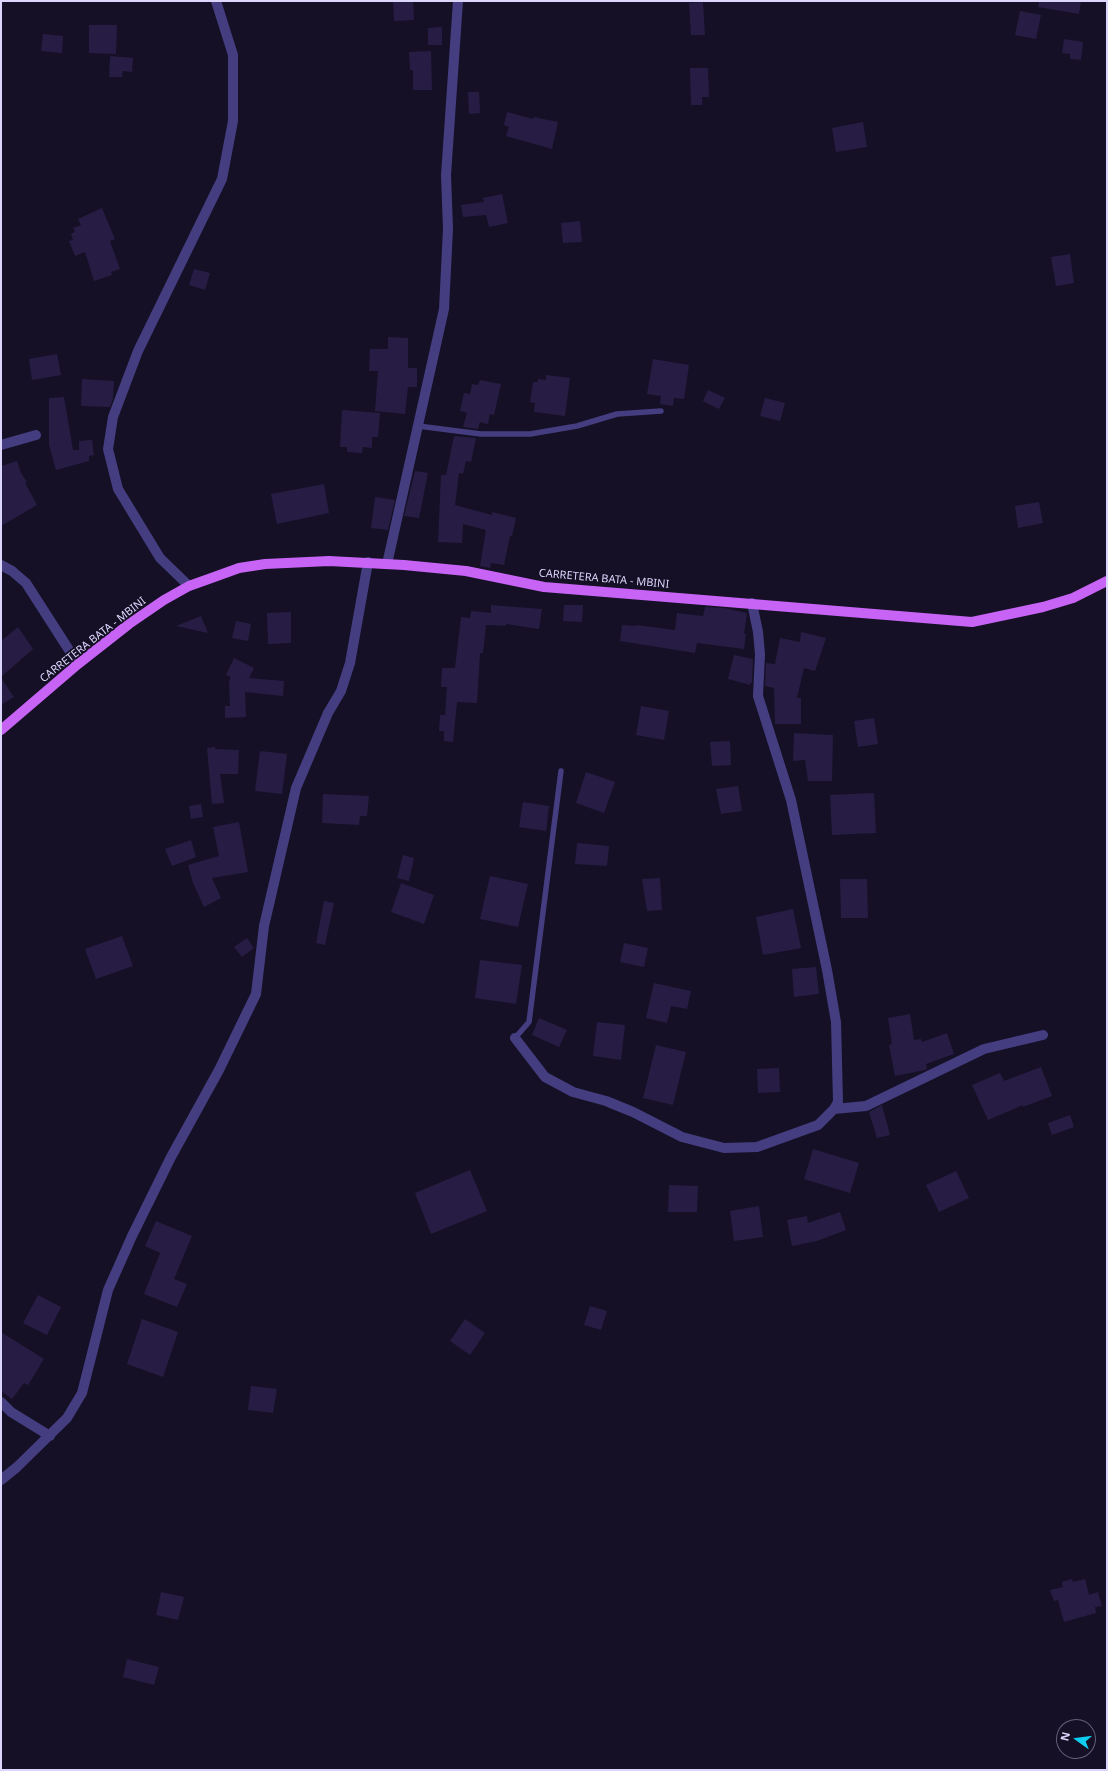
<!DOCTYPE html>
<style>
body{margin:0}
#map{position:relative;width:1108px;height:1771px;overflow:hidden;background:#151025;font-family:"Noto Sans",sans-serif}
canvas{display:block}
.frame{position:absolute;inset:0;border:2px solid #dcd6fd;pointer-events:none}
.north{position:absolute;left:1056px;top:1719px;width:40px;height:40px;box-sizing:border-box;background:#151025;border:1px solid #655f7b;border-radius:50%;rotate:284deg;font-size:11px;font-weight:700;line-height:16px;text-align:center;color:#dcd6fd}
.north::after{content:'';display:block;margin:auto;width:14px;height:18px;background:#0ecff1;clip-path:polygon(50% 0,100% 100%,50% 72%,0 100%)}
</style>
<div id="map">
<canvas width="1108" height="1771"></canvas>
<div class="frame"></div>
<div class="north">N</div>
</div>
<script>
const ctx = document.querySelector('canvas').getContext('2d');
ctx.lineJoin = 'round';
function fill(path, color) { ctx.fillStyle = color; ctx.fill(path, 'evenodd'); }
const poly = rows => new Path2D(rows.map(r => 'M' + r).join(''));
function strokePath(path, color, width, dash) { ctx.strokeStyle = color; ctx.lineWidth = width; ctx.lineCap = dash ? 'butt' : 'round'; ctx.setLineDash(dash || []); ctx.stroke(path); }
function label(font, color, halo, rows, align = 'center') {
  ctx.font = font + ' "Noto Sans",sans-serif'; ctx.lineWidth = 3.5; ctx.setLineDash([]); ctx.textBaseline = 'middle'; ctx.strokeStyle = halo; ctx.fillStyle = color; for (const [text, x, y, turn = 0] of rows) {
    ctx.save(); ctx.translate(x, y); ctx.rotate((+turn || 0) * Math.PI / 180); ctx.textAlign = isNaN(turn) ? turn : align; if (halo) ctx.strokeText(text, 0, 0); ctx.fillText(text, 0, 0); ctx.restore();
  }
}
const building = poly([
 [393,1,413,1,414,20,394,21],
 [1039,1,1081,1,1079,14,1038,7],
 [703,2,705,35,691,35,689,3],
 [1020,11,1041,15,1036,39,1015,35],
 [89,25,117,25,116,54,89,53],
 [442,27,442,45,428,45,428,28],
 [43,34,63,36,62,53,41,51],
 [1064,39,1083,42,1081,60,1070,59,1070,54,1062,53],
 [431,51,432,90,413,90,413,70,410,70,409,52],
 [110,56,133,58,132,72,123,71,122,77,109,77],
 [690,68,708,68,709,97,702,97,702,105,691,105],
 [468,92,479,92,480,113,469,114],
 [507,112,533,119,534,117,558,122,552,149,506,136,509,127,504,125],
 [863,122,867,147,836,152,832,128],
 [502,194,508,223,489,227,486,215,463,217,461,205,484,202,483,198],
 [102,208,115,239,110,241,120,269,111,272,112,275,94,281,85,252,75,256,69,241,73,240,71,234,75,232,73,228,81,225,78,219],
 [580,221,582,242,563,243,561,223],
 [1070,254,1074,283,1056,286,1051,257],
 [194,269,210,273,205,290,189,285],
 [388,337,408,338,408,368,417,368,417,387,408,387,405,414,375,411,378,371,369,371,370,349,388,349],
 [57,354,61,375,32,380,29,359],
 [653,359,689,365,684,399,674,398,673,406,660,404,661,396,647,394],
 [546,375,570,378,565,416,534,412,535,403,530,402,533,382,538,382,538,379,546,380],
 [82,379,114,381,113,398,110,407,81,406],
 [480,380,501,384,494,415,490,414,488,424,480,422,478,429,463,427,467,413,460,411,464,393,470,394,472,384,478,385],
 [708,390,725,398,719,409,703,401],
 [64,397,73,450,79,450,79,441,92,440,94,455,89,456,89,461,56,470,49,445,49,398],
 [765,398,785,403,780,421,760,416],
 [342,410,380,413,378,437,372,437,372,448,363,447,362,453,347,452,347,447,340,447],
 [454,436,476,438,471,462,466,461,463,474,459,473,455,505,492,515,492,512,516,518,512,536,510,536,504,565,491,563,490,568,480,566,486,530,463,524,462,543,438,542,441,475,446,475],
 [17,461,21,473,27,482,25,483,37,505,1,526,1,466],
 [415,471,428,473,419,518,404,516],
 [324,484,329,513,277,524,271,494],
 [375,497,395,500,388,530,371,528],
 [1039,502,1043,523,1018,528,1015,506],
 [491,605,542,609,539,629,506,624,506,626,486,625,483,653,480,653,477,703,457,702,453,742,444,741,444,731,439,731,440,715,445,715,447,687,441,687,442,668,455,668,461,617,470,618,471,611,491,613],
 [564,605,583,605,582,622,563,621],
 [705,607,724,608,747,613,744,634,746,634,744,649,697,643,695,653,620,641,622,625,636,626,636,625,675,630,677,613,703,616],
 [291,612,291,643,268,644,267,613],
 [201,616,208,633,176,626],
 [236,621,251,624,248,641,232,638],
 [18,627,33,649,1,677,1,641],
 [801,632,826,638,815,671,804,668,797,698,801,698,801,724,775,724,774,688,765,686,766,663,775,664,780,638,800,642],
 [734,655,753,659,752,683,750,683,750,685,728,679],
 [234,658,254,668,249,678,284,681,283,696,245,692,246,717,225,718,225,706,230,706,229,681,231,677,226,675],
 [1,678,14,697,1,705],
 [641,706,669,711,664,740,636,735],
 [874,718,878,744,858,747,854,721],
 [794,733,833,735,832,781,808,781,805,760,793,761],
 [730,741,731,765,712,766,710,742],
 [215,747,215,749,239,750,238,774,220,774,224,803,212,804,207,748],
 [260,751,287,754,282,794,255,791],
 [586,772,615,782,604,813,576,803],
 [738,786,742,811,721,814,716,789],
 [874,793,876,833,832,835,830,795],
 [323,794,369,796,367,816,360,816,359,825,322,823],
 [523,802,549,806,546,831,519,827],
 [201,804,203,817,191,819,189,806],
 [239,822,248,872,212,878,221,898,204,907,193,883,188,865,219,856,213,827],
 [191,840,196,857,172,866,165,849],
 [577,843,609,846,607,866,575,864],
 [403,855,414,858,409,881,397,878],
 [490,876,528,884,518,927,480,919],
 [660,878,662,910,647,911,642,879],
 [840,879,867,879,868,918,841,918],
 [401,883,434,895,424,924,391,912],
 [324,901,334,903,325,945,316,943],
 [793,909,801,948,763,955,756,917],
 [122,936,133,966,96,979,85,949],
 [247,938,254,948,242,957,234,947],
 [624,943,648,948,644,967,620,962],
 [480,960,522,965,516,1004,475,998],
 [816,967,819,994,794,997,792,969],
 [654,983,691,991,687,1009,671,1006,667,1023,646,1018],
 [910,1014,914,1040,921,1039,922,1042,947,1033,954,1054,926,1064,927,1069,925,1070,895,1076,889,1045,892,1044,888,1018],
 [539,1018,567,1030,559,1047,532,1035],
 [597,1022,625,1025,621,1060,593,1056],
 [656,1045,686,1052,673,1105,643,1098],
 [1041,1067,1052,1096,1023,1107,1023,1105,988,1120,972,1085,1000,1073,1004,1081],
 [779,1068,780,1092,758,1093,757,1069],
 [882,1105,890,1135,877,1138,869,1112],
 [1070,1115,1074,1127,1052,1135,1048,1123],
 [813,1149,859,1163,850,1193,804,1179],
 [470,1170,487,1211,431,1234,415,1193],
 [956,1171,969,1198,939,1212,926,1185],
 [669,1185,698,1186,697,1212,668,1212],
 [759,1206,763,1237,734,1241,730,1211],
 [840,1212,846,1230,817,1241,792,1246,787,1220,807,1216,808,1223],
 [156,1221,192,1236,174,1279,187,1284,177,1307,144,1294,160,1253,145,1246],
 [38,1295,61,1307,47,1335,23,1323],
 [590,1306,607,1311,601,1330,584,1325],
 [142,1319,178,1332,163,1377,127,1364],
 [465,1319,485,1333,470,1355,450,1341],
 [1,1332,44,1359,28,1385,24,1383,12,1399,1,1391],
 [251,1386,277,1389,273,1413,248,1410],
 [1072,1579,1073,1582,1085,1579,1089,1595,1098,1592,1102,1606,1095,1607,1096,1613,1064,1622,1058,1600,1054,1601,1050,1590,1063,1587,1062,1582],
 [161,1592,184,1597,178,1620,156,1615],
 [127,1659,159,1667,154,1685,123,1677]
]);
const lane = poly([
 [418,426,481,434,530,434,577,426,617,414,661,411],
 [515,1038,529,1022,561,771]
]);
const street = poly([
 [1,445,36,435],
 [387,564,444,309,448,229,446,175,458,1],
 [1,565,12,571,26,583,78,664],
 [189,586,160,558,118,489,108,449,113,417,138,351,222,179,233,121,233,55,216,1],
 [515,1038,545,1077,573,1092,606,1101,633,1112,682,1137,724,1148,757,1147,818,1125,834,1109,838,1102,836,1022,827,970,791,800,758,696,760,654,758,632,752,603],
 [834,1109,866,1106,984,1049,1043,1035],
 [1,1402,11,1412,50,1436],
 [1,1480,17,1467,67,1418,82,1393,108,1290,132,1236,171,1157,219,1070,256,994,264,926,296,788,328,713,341,691,350,663,368,562]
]);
const primary = poly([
 [1,730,78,664,129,624,164,600,189,586,217,576,239,568,265,564,329,561,404,565,466,571,544,587,972,622,1043,607,1073,598,1107,581]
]);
const streetNames = [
 ["CARRETERA BATA - MBINI",604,579,5],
 ["CARRETERA BATA - MBINI",93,640,-38]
];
fill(building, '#271d44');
strokePath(lane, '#443e81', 5.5);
strokePath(street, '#443e81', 10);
strokePath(primary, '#c764f6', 10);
label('11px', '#dcd6fd', '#151025', streetNames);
</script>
